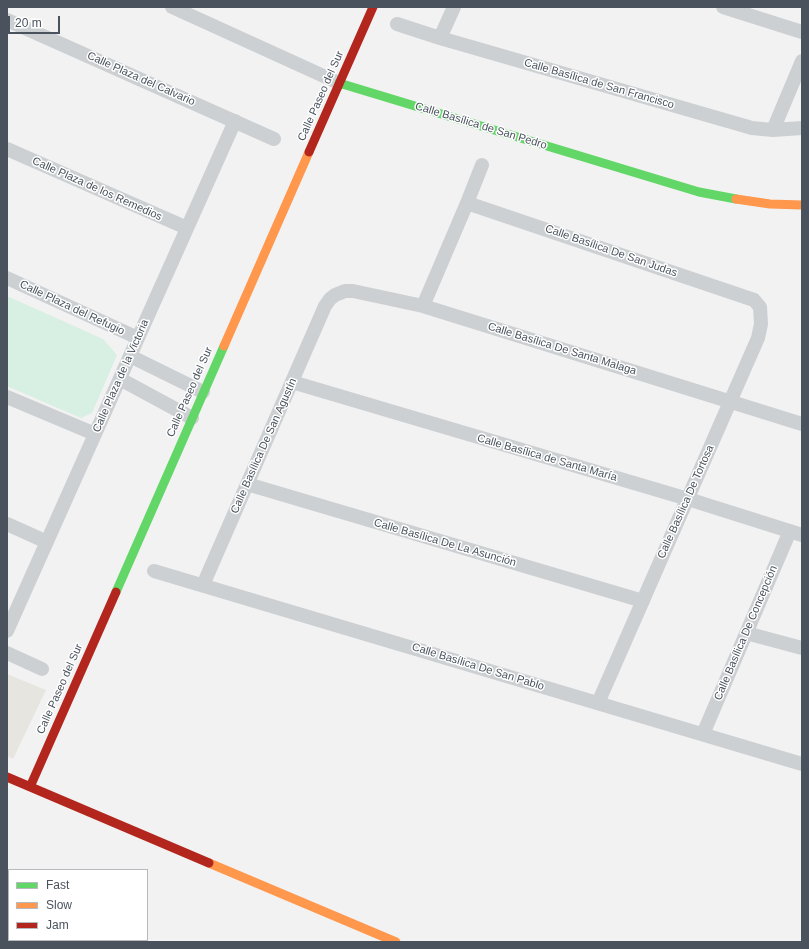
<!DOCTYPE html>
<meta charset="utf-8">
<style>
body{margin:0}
#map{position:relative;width:809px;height:949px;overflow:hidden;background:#f2f2f2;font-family:Arial,sans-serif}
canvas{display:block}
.frame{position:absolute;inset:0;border:8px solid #49525d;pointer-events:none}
.legend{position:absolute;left:8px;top:869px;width:140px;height:72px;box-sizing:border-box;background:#fff;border:1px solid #b6babe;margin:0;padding:5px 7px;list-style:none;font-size:12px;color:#49525d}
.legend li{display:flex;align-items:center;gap:8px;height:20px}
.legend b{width:20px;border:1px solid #b6babe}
.scale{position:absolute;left:8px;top:16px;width:52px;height:18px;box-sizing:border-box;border:2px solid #49525d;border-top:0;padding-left:5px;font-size:12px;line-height:14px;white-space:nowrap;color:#49525d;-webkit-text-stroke:3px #fff;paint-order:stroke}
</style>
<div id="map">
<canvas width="809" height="949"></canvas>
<div class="frame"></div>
<ul class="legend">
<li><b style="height:5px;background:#63d668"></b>Fast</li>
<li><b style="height:5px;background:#ff974d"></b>Slow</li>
<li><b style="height:5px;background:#b3261e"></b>Jam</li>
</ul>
<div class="scale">20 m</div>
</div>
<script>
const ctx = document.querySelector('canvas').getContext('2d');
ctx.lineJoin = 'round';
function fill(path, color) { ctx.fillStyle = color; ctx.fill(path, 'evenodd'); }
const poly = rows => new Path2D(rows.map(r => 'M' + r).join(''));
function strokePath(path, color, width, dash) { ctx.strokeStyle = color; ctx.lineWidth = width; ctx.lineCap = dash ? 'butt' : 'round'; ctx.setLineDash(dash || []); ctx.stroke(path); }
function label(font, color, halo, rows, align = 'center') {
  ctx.font = font + ' Arial,sans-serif'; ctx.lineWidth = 3; ctx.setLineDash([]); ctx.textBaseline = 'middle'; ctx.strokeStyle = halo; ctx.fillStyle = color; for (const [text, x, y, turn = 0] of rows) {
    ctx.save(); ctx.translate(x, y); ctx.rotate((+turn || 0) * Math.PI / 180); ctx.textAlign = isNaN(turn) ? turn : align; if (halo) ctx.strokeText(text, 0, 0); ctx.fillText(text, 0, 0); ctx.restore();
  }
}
const commercial = poly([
 [7,674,46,690,13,759,7,756]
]);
const green = poly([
 [7,296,103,339,117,355,92,413,81,418,7,386]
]);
const street = poly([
 [172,7,339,83],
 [723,7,802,32],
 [7,20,274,139],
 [397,24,440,38,752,128,773,130,802,128],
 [440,38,454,7],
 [773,130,802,61],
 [7,149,187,228],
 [467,203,754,300,760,307,761,324,758,338,598,703],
 [7,278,138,338],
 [423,306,467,203,482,165],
 [130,356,203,392],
 [120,379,192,418],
 [292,382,688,499,802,535],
 [7,397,95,434],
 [247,484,643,601],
 [7,524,47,542],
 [154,571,802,764],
 [203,585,325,306,330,299,335,295,345,291,353,291,423,306,802,424],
 [7,631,235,121],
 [746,633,802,648],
 [7,653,42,669],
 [703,734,790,531]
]);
const fast = poly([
 [339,83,699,192,736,199],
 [116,592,224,346]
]);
const slow = poly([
 [736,199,770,204,802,205],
 [224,346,309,152],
 [209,863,396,942]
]);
const jam = poly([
 [309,152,373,7],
 [7,777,209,863],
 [30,787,116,592]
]);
const streetNames = [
 ["Calle Plaza del Calvario",141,79,24],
 ["Calle Basílica de San Francisco",599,84,16],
 ["Calle Paseo del Sur",321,96,-66],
 ["Calle Basílica de San Pedro",481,126,17],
 ["Calle Plaza de los Remedios",97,189,24],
 ["Calle Basílica De San Judas",611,251,19],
 ["Calle Plaza del Refugio",72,308,25],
 ["Calle Basílica De Santa Malaga",562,349,17],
 ["Calle Plaza de la Victoria",121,376,-66],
 ["Calle Paseo del Sur",190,392,-66],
 ["Calle Basílica De San Agustín",264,446,-66],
 ["Calle Basílica de Santa María",547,458,16],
 ["Calle Basílica De Tortosa",686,502,-66],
 ["Calle Basílica De La Asunción",445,543,16],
 ["Calle Basílica De Concepción",746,633,-67],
 ["Calle Basílica De San Pablo",478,667,17],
 ["Calle Paseo del Sur",60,689,-66]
];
fill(commercial, '#e6e5e0');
fill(green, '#d8efe3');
strokePath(street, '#cdd0d2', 14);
strokePath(fast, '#63d668', 9);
strokePath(slow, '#ff974d', 9);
strokePath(jam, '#b3261e', 9);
label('11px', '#49525d', '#fff', streetNames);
</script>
